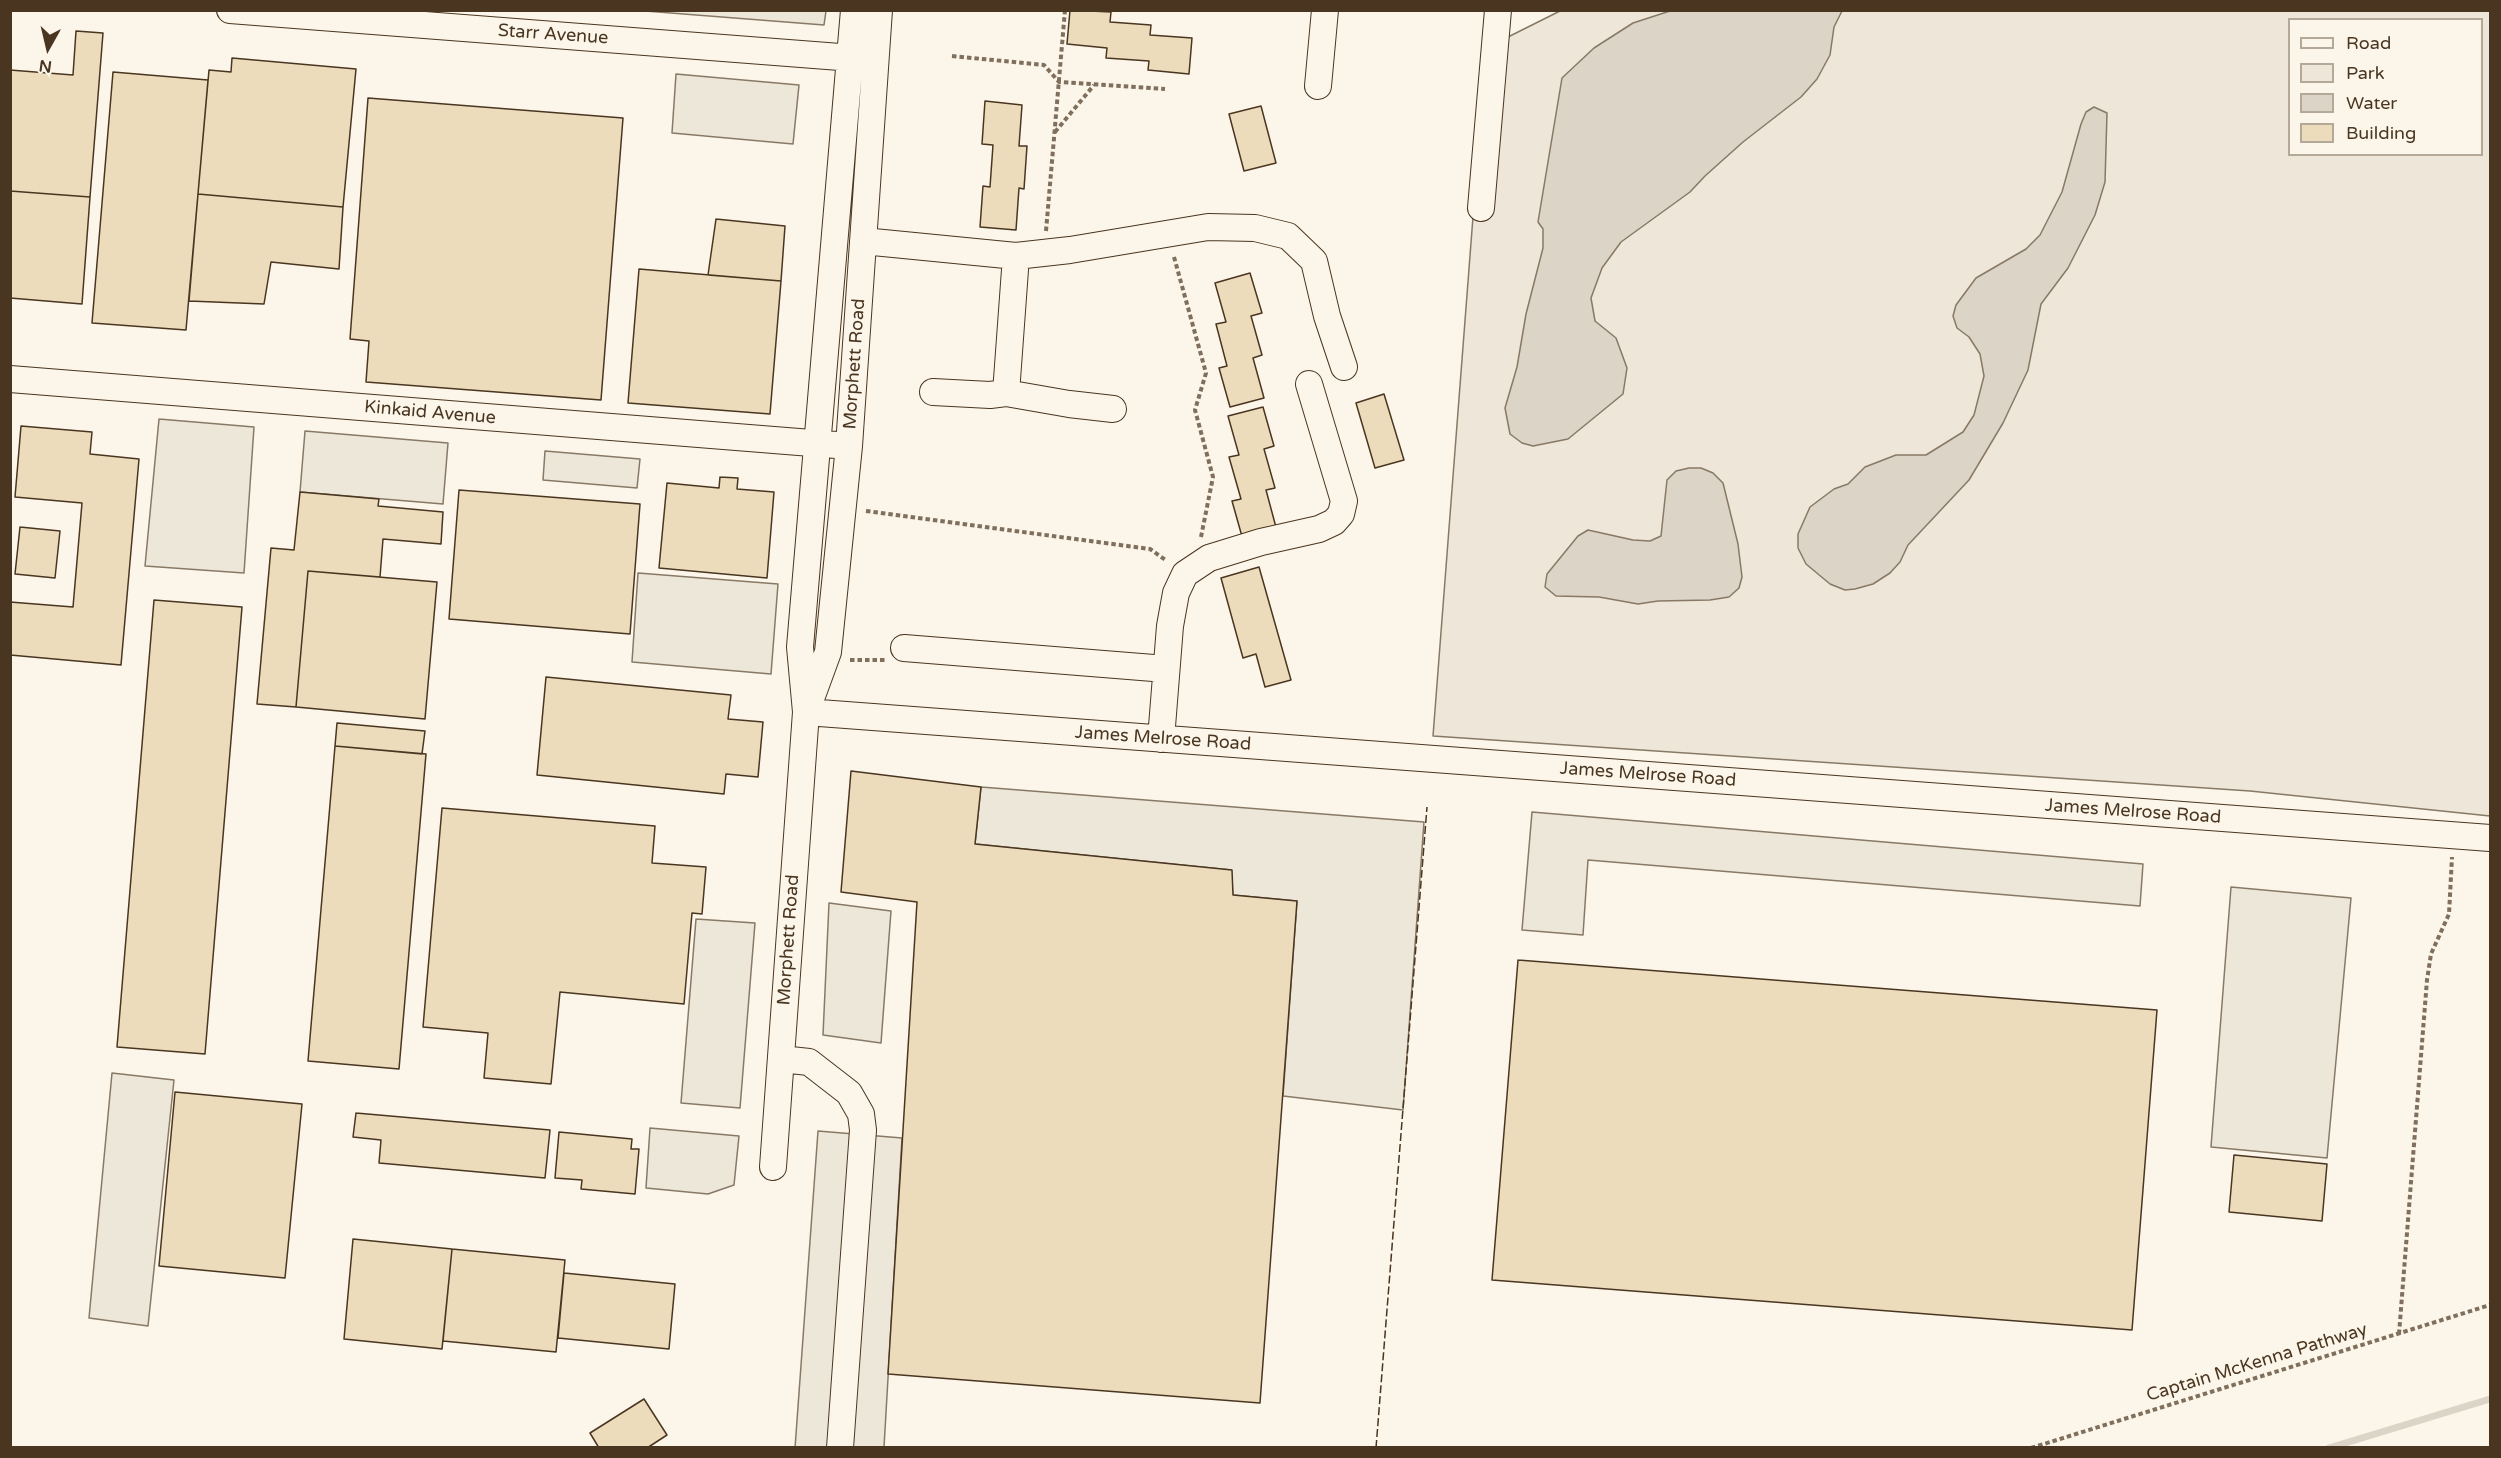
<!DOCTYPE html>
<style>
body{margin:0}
#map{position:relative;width:2501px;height:1458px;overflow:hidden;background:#fbf6e9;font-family:"Varela Round",sans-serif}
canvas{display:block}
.frame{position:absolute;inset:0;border:12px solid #4a3520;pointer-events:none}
.legend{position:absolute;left:2288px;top:18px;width:195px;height:138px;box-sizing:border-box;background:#fbf6e9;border:2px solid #b4a999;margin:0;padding:8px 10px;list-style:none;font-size:18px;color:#4a3520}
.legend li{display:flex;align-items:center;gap:12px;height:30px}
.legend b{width:30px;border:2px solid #b4a999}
.north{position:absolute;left:18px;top:18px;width:60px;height:60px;-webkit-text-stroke:4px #fbf6e9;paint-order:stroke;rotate:188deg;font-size:16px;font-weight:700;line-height:24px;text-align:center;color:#4a3520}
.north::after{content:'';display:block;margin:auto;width:21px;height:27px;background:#4a3520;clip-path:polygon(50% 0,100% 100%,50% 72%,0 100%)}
</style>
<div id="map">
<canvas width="2501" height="1458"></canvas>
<div class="frame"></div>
<ul class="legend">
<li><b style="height:8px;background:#fbf6e9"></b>Road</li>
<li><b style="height:16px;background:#ede6d9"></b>Park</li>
<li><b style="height:16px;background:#dcd4c6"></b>Water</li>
<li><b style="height:16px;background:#ecdcbc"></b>Building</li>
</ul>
<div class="north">N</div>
</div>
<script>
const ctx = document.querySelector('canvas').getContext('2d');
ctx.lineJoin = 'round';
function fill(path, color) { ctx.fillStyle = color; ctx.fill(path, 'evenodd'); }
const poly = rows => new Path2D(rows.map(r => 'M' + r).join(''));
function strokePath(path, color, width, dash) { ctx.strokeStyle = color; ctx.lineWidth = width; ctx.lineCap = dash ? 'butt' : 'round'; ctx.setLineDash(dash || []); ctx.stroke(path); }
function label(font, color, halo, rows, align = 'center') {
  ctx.font = font + ' "Varela Round",sans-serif'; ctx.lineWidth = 4.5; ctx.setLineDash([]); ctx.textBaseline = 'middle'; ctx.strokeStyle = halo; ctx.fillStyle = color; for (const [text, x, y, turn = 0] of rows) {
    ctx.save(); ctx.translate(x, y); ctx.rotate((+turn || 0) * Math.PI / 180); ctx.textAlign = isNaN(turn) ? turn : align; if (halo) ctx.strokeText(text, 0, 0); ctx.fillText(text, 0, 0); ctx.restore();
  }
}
const green = poly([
 [1562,10,2490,11,2490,816,2250,791,1433,736,1486,48,1562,10],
 [2290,20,2482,20,2482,154,2290,154,2290,20]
]);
const parking = poly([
 [645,11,826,11,824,25,645,11],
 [676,74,799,85,793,144,672,133,676,74],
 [159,419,254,427,244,573,145,566,159,419],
 [305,431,448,443,443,504,300,492,305,431],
 [545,451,640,459,637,488,543,480,545,451],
 [638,573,778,584,771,674,632,662,638,573],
 [981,787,1424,822,1403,1110,1283,1096,1297,901,1233,895,1231,870,975,844,981,787],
 [1532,812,2143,864,2140,906,1588,860,1583,935,1522,930,1532,812],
 [2231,887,2351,898,2327,1158,2211,1147,2231,887],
 [829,903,891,911,881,1043,823,1035,829,903],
 [696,919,755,923,740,1108,681,1103,696,919],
 [112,1073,174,1080,148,1326,89,1318,112,1073],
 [650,1128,739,1136,734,1185,708,1194,646,1188,650,1128],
 [818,1131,902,1138,884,1447,795,1448,818,1131]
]);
const water = poly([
 [1673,10,1842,11,1834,27,1830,55,1817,79,1801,97,1743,142,1705,176,1690,192,1621,242,1602,268,1591,298,1595,321,1616,338,1627,368,1623,394,1568,439,1533,446,1522,443,1510,434,1505,408,1517,367,1526,314,1543,248,1543,229,1538,222,1562,78,1594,48,1633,23,1673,10],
 [2094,107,2107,113,2105,182,2095,215,2068,268,2041,304,2028,370,2003,423,1969,480,1908,545,1900,562,1890,573,1873,584,1855,589,1845,590,1830,584,1806,564,1798,548,1798,534,1810,507,1834,489,1848,484,1865,467,1896,455,1926,455,1963,432,1974,415,1984,376,1980,354,1969,337,1957,328,1953,316,1956,305,1976,278,2026,249,2040,235,2062,192,2081,124,2086,112,2094,107],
 [1689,468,1701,468,1713,473,1723,483,1738,544,1742,577,1739,588,1729,597,1710,600,1658,601,1638,604,1599,597,1556,596,1545,587,1547,574,1578,536,1588,530,1633,540,1650,541,1661,536,1667,480,1676,471,1689,468]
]);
const stream = poly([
 [2329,1448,2490,1399]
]);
const building = poly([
 [1070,10,1111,12,1110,22,1151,25,1150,35,1192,38,1189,74,1148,70,1149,61,1106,58,1107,48,1067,44,1070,10],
 [76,31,103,33,90,197,10,191,10,70,73,75,76,31],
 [232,58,356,69,343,207,198,194,209,70,231,72,232,58],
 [113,72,208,80,186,330,92,323,113,72],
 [368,98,623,118,601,400,366,382,369,341,350,339,368,98],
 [985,101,1022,105,1019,146,1027,146,1024,189,1019,188,1016,230,980,227,983,186,990,187,993,145,982,144,985,101],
 [1261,106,1276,163,1244,171,1229,114,1261,106],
 [10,191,90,197,82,304,10,298,10,191],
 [198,194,343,207,339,269,271,262,264,304,189,301,198,194],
 [716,219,785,226,781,281,708,275,716,219],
 [639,269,781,281,770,414,628,403,639,269],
 [1250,273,1262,313,1251,316,1262,355,1253,358,1264,398,1230,407,1219,368,1227,366,1216,324,1226,322,1215,283,1250,273],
 [1384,394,1404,460,1375,468,1356,403,1384,394],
 [1263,407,1274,446,1264,449,1275,488,1266,490,1277,531,1243,540,1232,501,1241,499,1229,457,1239,455,1228,416,1263,407],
 [21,426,92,432,90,454,139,459,121,665,10,655,10,602,73,607,82,503,15,497,21,426],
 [720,477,738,478,737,489,774,492,767,578,659,568,667,483,719,488,720,477],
 [459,490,640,504,630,634,449,619,459,490],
 [300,492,379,499,378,506,443,512,441,544,383,539,380,577,308,571,296,707,257,704,271,548,294,550,300,492],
 [20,527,60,531,55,578,15,574,20,527],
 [1259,567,1291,680,1265,687,1256,654,1243,658,1221,578,1259,567],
 [308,571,437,582,425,719,296,707,308,571],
 [154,600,242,607,205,1054,117,1047,154,600],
 [546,677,731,695,728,719,763,722,758,777,726,774,724,794,537,775,546,677],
 [337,723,425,731,422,754,335,746,337,723],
 [335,746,426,754,399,1069,308,1061,335,746],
 [851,771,981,787,975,844,1232,870,1233,895,1297,901,1260,1403,888,1374,917,902,841,892,851,771],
 [442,808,655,826,652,863,706,867,702,914,692,913,684,1004,560,992,551,1084,484,1078,488,1033,423,1027,442,808],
 [1518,960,2157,1010,2132,1330,1492,1280,1518,960],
 [175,1092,302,1104,285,1278,159,1266,175,1092],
 [356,1113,550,1130,545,1178,379,1163,381,1140,353,1137,356,1113],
 [559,1132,632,1139,631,1149,639,1149,635,1194,581,1189,582,1180,555,1178,559,1132],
 [2234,1155,2327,1164,2322,1221,2229,1212,2234,1155],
 [353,1239,452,1249,442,1349,344,1339,353,1239],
 [452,1249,565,1260,556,1352,443,1341,452,1249],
 [564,1273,675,1284,669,1349,558,1338,564,1273],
 [644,1399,667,1435,647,1448,599,1448,590,1433,644,1399]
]);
const path = poly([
 [952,56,1044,65,1059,82,1165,89],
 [1055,132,1094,85],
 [1046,231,1065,10],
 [1174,257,1206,373,1195,410,1213,477,1201,537],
 [866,511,1150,549,1167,561],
 [850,660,885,660],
 [2399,1334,2427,980,2431,954,2449,914,2452,857],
 [2031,1448,2490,1305]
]);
const minor = poly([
 [230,10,866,59],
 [1318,86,1325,10],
 [1481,208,1498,10],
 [863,241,1016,256,1070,250,1208,227,1255,228,1288,236,1314,261,1327,316,1344,367],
 [10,379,849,446],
 [933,392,990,395,1006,393,1069,404,1113,409],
 [1006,393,1016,256],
 [904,648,1166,669],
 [809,704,828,652,849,446,879,10],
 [806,712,2490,838],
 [1161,739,1170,626,1176,593,1185,574,1209,558,1261,542,1319,529,1334,522,1341,514,1344,501,1309,384],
 [781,1059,809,1062,849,1093,861,1114,863,1130,840,1448],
 [773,1167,806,712,800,647,854,10]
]);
const fence = poly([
 [1376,1448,1427,807]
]);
const streetNames = [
 ["Starr Avenue",553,35,4],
 ["Morphett Road",855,364,-86],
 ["Kinkaid Avenue",430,413,5],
 ["James Melrose Road",1163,739,4],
 ["James Melrose Road",1648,775,4],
 ["James Melrose Road",2133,812,4],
 ["Morphett Road",789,940,-86],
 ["Captain McKenna Pathway",2257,1363,-17]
];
fill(green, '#ede6d9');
strokePath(green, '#887966', 1.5);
fill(parking, '#ede7d9');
strokePath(parking, '#887966', 1.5);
fill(water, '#dcd4c6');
strokePath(water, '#887966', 1.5);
strokePath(stream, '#dcd4c6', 7);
fill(building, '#ecdcbc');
strokePath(building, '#4a3520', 1.5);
strokePath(minor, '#4a3520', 28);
strokePath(path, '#7f6f5c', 4, [4.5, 3]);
strokePath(minor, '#fbf6e9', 26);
strokePath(fence, '#4a3520', 1.5, [8, 3]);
label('18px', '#4a3520', '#fbf6e9', streetNames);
</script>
